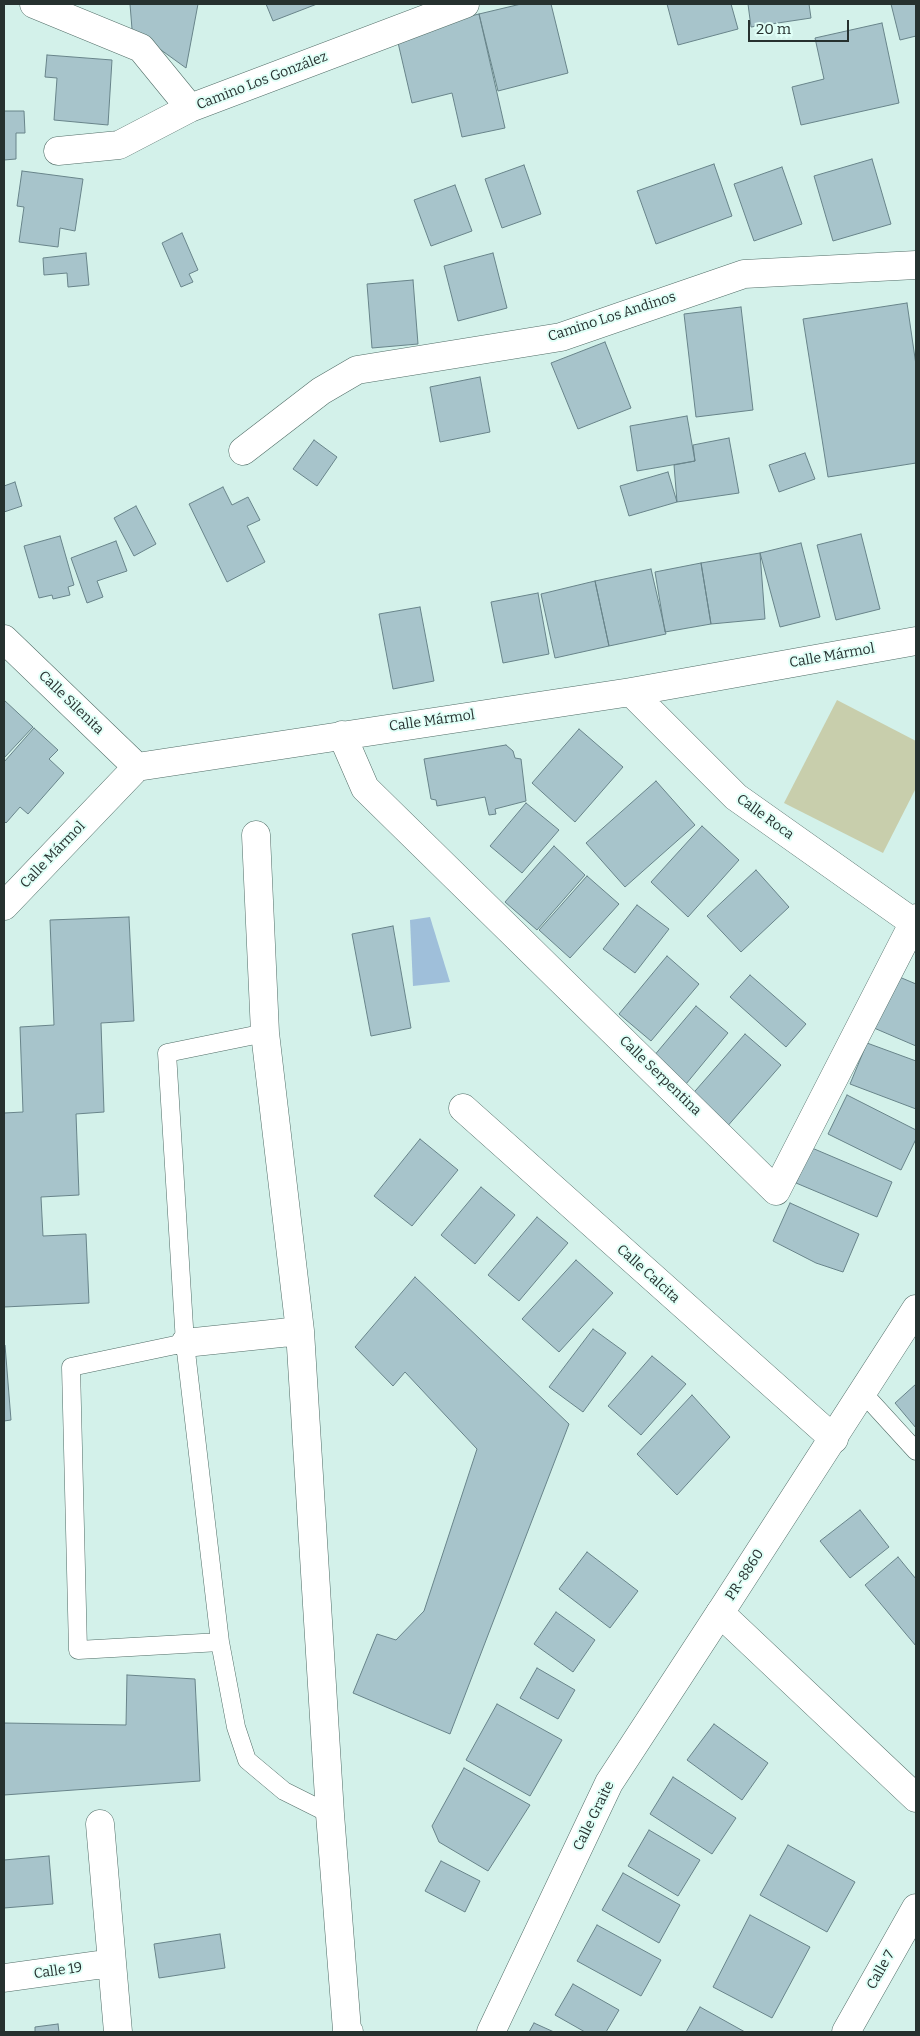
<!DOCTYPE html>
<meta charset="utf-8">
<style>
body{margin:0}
#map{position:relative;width:920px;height:2036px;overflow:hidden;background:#d3f1ea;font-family:Bitter,serif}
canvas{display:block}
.frame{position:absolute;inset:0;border:5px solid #26312f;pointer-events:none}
.scale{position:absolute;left:748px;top:20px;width:101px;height:22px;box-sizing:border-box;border:2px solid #26312f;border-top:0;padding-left:6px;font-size:15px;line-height:18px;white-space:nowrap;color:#26312f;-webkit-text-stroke:4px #e0fff7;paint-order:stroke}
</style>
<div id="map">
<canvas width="920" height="2036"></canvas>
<div class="frame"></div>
<div class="scale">20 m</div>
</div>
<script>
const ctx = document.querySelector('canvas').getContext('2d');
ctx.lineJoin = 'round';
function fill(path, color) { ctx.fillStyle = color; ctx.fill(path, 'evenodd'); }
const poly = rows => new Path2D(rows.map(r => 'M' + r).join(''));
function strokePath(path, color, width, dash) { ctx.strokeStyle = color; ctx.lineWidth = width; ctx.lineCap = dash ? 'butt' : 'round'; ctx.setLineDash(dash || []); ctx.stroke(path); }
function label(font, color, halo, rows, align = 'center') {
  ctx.font = font + ' Bitter,serif'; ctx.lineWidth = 4; ctx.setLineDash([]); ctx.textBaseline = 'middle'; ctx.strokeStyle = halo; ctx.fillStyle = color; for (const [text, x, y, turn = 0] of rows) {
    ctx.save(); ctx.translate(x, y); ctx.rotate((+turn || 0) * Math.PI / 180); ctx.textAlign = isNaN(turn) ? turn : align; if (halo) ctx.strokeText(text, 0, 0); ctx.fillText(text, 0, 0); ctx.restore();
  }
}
const green = poly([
 [837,700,916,741,916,788,883,853,784,803]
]);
const water = poly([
 [430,917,450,982,413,986,410,920]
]);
const building = poly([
 [130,4,198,4,186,68,132,29,130,4],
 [266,4,317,4,273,21,266,4],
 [521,4,551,4,568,73,498,91,479,14,521,4],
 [667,4,731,4,738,29,678,45,667,4],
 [748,4,809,4,811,18,751,27,748,4],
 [891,4,916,4,916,36,900,40,891,4],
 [479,14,505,128,462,137,452,93,412,103,396,34,479,14],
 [882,23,899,103,801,125,792,87,824,79,815,38,882,23],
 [47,55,112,60,108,125,54,120,57,78,45,77,47,55],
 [4,111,24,111,25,133,16,133,16,159,4,160,4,111],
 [872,159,891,224,833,241,814,176,872,159],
 [714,164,732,216,656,244,637,191,714,164],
 [524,165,541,214,502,228,485,179,524,165],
 [782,167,802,224,754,241,734,184,782,167],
 [22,171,83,179,75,231,60,228,58,247,19,242,24,207,17,206,22,171],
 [455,185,472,231,431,246,414,200,455,185],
 [182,233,198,270,189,274,193,282,181,287,162,243,182,233],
 [86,253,89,285,68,287,67,273,44,275,43,258,86,253],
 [493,253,507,308,458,321,444,266,493,253],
 [413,280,418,344,372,348,367,284,413,280],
 [907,303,916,365,916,463,828,477,803,319,907,303],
 [741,307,753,410,696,417,684,314,741,307],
 [605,342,631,408,578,429,551,363,605,342],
 [480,377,490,432,440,442,430,387,480,377],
 [687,416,695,461,637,471,630,426,687,416],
 [729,438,739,493,677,502,674,465,695,461,693,445,729,438],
 [314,440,337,457,317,486,293,469,314,440],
 [805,453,815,479,779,492,769,465,805,453],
 [668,472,677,502,629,516,620,486,668,472],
 [15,482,22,506,4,512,4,486,15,482],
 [223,487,232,505,248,497,260,520,247,526,265,562,227,582,189,504,223,487],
 [136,506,156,544,134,556,114,518,136,506],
 [861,534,880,609,836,620,817,545,861,534],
 [60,536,74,585,68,587,70,595,53,599,52,595,39,598,24,546,60,536],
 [116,541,127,571,97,581,103,597,87,603,71,558,116,541],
 [801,543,820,617,780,627,760,553,801,543],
 [760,553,765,619,711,624,701,563,760,553],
 [701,563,711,624,665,632,655,572,701,563],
 [651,569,666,634,609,646,595,581,651,569],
 [595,581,609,646,555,658,541,594,595,581],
 [538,593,549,654,503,663,491,602,538,593],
 [420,607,434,681,393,689,379,614,420,607],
 [4,700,33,727,4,758,4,700],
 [34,728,58,750,49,759,64,773,28,814,20,807,6,823,4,821,4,762,34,728],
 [579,729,623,767,575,822,532,783,579,729],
 [506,745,513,751,515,758,521,759,526,801,495,809,496,814,489,815,485,797,437,806,436,800,431,799,424,759,506,745],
 [656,781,695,825,625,887,586,843,656,781],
 [526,803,559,830,522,873,490,846,526,803],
 [702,826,739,860,688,917,651,882,702,826],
 [554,846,585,875,537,930,505,902,554,846],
 [756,870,789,907,741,952,707,916,756,870],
 [587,876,619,904,570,958,539,930,587,876],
 [637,905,669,929,635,973,603,949,637,905],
 [129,917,134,1021,101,1023,104,1112,76,1114,79,1195,41,1197,43,1236,86,1234,89,1303,4,1307,4,1113,23,1112,20,1027,54,1025,50,920,129,917],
 [393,926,411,1028,371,1036,352,934,393,926],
 [667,956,699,984,651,1041,619,1014,667,956],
 [750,975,806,1024,786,1047,730,997,750,975],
 [897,976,916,984,916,1046,874,1028,897,976],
 [696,1006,728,1033,686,1084,653,1057,696,1006],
 [745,1034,781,1065,725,1129,689,1098,745,1034],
 [867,1043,916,1061,916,1109,850,1084,867,1043],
 [847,1095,916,1130,916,1139,901,1170,828,1134,847,1095],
 [420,1139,458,1170,412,1226,374,1196,420,1139],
 [812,1148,892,1182,877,1217,796,1183,812,1148],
 [481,1187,515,1215,475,1264,441,1235,481,1187],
 [790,1203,859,1234,843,1272,816,1263,773,1241,790,1203],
 [537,1217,568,1243,519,1301,488,1275,537,1217],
 [576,1260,613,1293,559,1352,522,1319,576,1260],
 [415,1277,569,1424,450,1734,353,1693,377,1634,396,1640,424,1611,477,1449,405,1372,393,1386,355,1347,415,1277],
 [593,1329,626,1353,583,1412,549,1387,593,1329],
 [4,1345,5,1345,11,1420,4,1421,4,1345],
 [652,1356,686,1384,641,1435,608,1406,652,1356],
 [916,1384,916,1428,895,1403,916,1384],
 [692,1395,730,1437,677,1495,637,1454,692,1395],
 [860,1510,889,1547,850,1578,820,1541,860,1510],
 [587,1552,638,1591,610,1628,559,1589,587,1552],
 [898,1557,916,1579,916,1646,865,1585,898,1557],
 [556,1612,595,1640,573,1672,534,1644,556,1612],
 [537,1668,575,1690,558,1719,520,1698,537,1668],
 [127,1675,195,1679,200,1781,4,1795,4,1723,126,1725,127,1675],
 [497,1704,562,1740,530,1796,466,1760,497,1704],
 [714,1724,768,1763,742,1800,687,1760,714,1724],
 [464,1768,530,1805,488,1871,439,1842,432,1826,464,1768],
 [673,1777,736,1818,712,1854,650,1814,673,1777],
 [649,1830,700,1860,678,1896,628,1866,649,1830],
 [788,1845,855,1882,827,1932,760,1895,788,1845],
 [49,1856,53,1904,4,1908,4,1860,49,1856],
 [441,1861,480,1881,465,1912,425,1891,441,1861],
 [623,1873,680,1905,659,1943,602,1910,623,1873],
 [750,1915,810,1947,772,2018,713,1987,750,1915],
 [597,1925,661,1960,641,1996,577,1961,597,1925],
 [220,1934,225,1968,159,1978,154,1944,220,1934],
 [573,1984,619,2010,606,2032,585,2032,555,2015,573,1984],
 [700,2007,745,2032,686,2032,700,2007],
 [534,2023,554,2032,529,2032,534,2023],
 [58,2024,59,2032,35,2032,35,2027,58,2024]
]);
const lane = poly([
 [185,1343,167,1053,265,1033],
 [863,1393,916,1451],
 [220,1642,185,1343,71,1367,78,1650,220,1642,236,1727,247,1760,284,1791,330,1814]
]);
const street = poly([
 [34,4,141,48,190,108],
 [58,151,119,145,190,108,465,4],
 [243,451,321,391,357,370,561,337,744,274,916,265],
 [4,639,137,767],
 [631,692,736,797,914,923],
 [342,735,365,788,776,1191,916,918],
 [256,835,265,1033,300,1331,330,1814,347,2030,349,2032],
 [4,906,137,767,631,692,916,641],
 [463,1108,834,1439],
 [185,1343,300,1331],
 [100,1824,118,2032],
 [4,1978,112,1963],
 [491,2032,609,1783,720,1613],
 [846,2032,916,1908]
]);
const secondary = poly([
 [916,1309,720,1613,916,1798]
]);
const streetNames = [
 ["Camino Los González",262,81,-21],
 ["Camino Los Andinos",612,317,-18],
 ["Calle Mármol",832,656,-10],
 ["Calle Silenita",71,703,44],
 ["Calle Mármol",432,721,-8],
 ["Calle Roca",765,817,36],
 ["Calle Mármol",53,855,-46],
 ["Calle Serpentina",660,1076,44],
 ["Calle Calcita",648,1274,42],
 ["PR-8860",745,1575,-57],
 ["Calle Graite",594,1816,-64],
 ["Calle 7",881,1970,-61],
 ["Calle 19",58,1971,-8]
];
fill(green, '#c8ceac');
fill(water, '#9fbfda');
fill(building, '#a7c4cb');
strokePath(building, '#68848a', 1);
strokePath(lane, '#516d67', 19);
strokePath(street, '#516d67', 29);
strokePath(secondary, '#516d67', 29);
strokePath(lane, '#fff', 18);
strokePath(street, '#fff', 28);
strokePath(secondary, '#fff', 28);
label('14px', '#26312f', '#e0fff7', streetNames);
</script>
